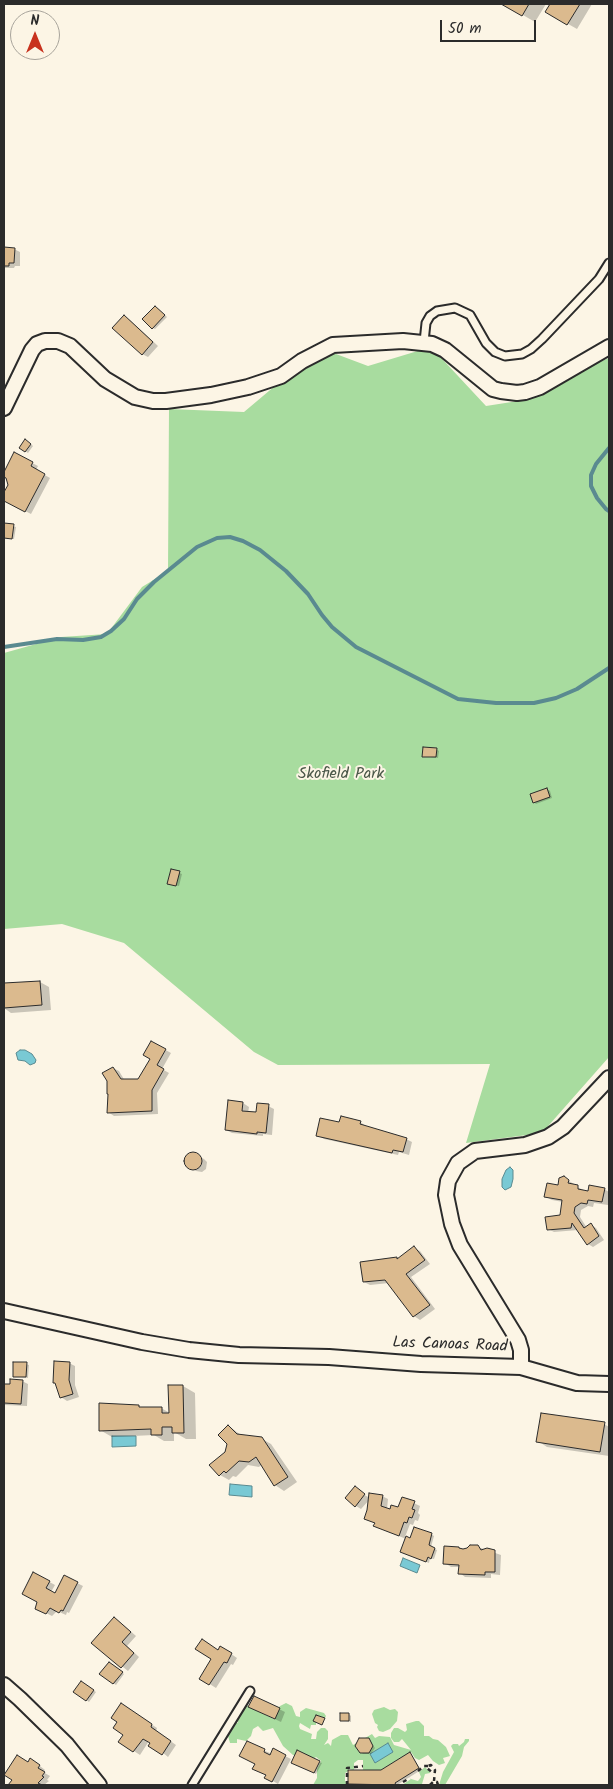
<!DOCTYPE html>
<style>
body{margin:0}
#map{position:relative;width:613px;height:1789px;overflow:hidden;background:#fcf5e5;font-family:Kalam,sans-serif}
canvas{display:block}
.frame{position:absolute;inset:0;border:5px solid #2b2b2b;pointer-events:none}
.north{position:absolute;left:10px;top:10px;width:50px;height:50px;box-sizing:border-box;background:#fcf5e5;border:1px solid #a8a49b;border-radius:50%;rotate:0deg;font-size:14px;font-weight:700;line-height:20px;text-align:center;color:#2b2b2b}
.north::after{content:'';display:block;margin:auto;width:18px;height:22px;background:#c8321e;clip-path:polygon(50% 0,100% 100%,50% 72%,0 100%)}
.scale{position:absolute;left:440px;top:20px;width:96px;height:22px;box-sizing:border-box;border:2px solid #2b2b2b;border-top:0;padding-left:6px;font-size:15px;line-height:18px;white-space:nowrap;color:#2b2b2b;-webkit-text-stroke:4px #fcf5e5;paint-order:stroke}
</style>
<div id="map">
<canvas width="613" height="1789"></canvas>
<div class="frame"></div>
<div class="north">N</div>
<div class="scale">50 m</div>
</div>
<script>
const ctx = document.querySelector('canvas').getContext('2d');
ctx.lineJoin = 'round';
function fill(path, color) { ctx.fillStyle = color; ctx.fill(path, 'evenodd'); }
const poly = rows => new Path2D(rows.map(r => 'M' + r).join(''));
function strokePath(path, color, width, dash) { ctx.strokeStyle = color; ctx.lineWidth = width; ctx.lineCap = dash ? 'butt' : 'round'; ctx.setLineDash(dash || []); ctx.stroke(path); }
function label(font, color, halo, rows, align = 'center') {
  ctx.font = font + ' Kalam,sans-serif'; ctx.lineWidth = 4; ctx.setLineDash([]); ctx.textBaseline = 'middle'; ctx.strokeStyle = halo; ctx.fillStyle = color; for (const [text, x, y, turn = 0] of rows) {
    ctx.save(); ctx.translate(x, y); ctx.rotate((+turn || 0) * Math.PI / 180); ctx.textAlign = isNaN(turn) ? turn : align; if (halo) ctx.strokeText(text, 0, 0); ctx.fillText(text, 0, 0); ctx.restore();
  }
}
const green = poly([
 [431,347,486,406,518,401,542,390,558,379,609,358,609,1057,542,1133,466,1143,490,1064,278,1065,254,1052,124,943,62,924,4,929,4,653,61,637,107,634,142,587,168,571,169,409,244,412,320,348,368,366],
 [286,1703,292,1706,296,1716,300,1717,300,1712,306,1708,324,1713,326,1716,325,1718,316,1715,316,1725,311,1725,310,1729,300,1723,299,1726,300,1729,312,1734,311,1739,316,1739,317,1732,321,1728,325,1728,328,1731,328,1739,324,1745,328,1743,331,1746,332,1740,341,1735,348,1735,353,1745,372,1734,375,1738,379,1736,390,1737,394,1745,411,1750,402,1739,399,1742,394,1742,391,1738,391,1733,394,1728,398,1728,405,1732,407,1730,406,1724,416,1721,419,1721,424,1726,424,1736,429,1736,433,1739,438,1740,446,1747,450,1756,443,1758,445,1763,439,1765,433,1761,428,1755,419,1760,415,1758,411,1752,381,1770,363,1770,363,1760,358,1760,354,1763,354,1770,349,1769,347,1772,345,1773,345,1781,352,1785,368,1785,313,1785,317,1778,317,1769,321,1761,316,1757,313,1759,293,1755,283,1746,273,1728,263,1731,258,1726,253,1729,251,1736,246,1741,237,1739,237,1743,230,1743,228,1736,229,1729,234,1723,238,1723,237,1721,241,1712,245,1706,250,1706,255,1710,274,1719,275,1712,280,1706],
 [384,1707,390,1710,395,1709,398,1712,397,1721,390,1729,383,1732,379,1731,377,1727,378,1725,375,1723,372,1714,374,1710],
 [465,1739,469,1739,469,1741,464,1747,462,1756,445,1785,439,1785,443,1772,454,1752,451,1746,453,1744,458,1744,459,1746,464,1742],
 [425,1767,430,1772,430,1773,425,1774,422,1784,402,1785,411,1779,418,1781,421,1777,419,1772]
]);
const water = poly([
 [20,1050,25,1050,32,1054,36,1060,35,1063,30,1065,25,1061,18,1060,16,1053,20,1050],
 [510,1167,513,1170,513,1179,511,1187,505,1190,502,1187,502,1179,506,1170,510,1167],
 [112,1436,136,1436,136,1446,112,1447,112,1436],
 [230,1484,252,1486,252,1497,229,1495,230,1484],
 [403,1558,420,1565,417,1573,400,1566,403,1558],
 [388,1743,393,1752,375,1763,370,1754,388,1743]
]);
const shadow = poly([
 [504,4,546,4,535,22],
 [552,4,592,4,577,29,547,12],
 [4,248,14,249,20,252,20,266,15,266,14,268,4,268],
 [158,309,167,317,155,329,153,328],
 [124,317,130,320,158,346,148,357,142,354],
 [28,442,33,446,28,453,21,448],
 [15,454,38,466,36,470,50,478,31,514,4,500,4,495,9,485,7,477,4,475],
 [4,524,16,527,14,539,4,538],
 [436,749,439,751,438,758,423,756],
 [547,789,550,791,552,798,536,804,534,802],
 [172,870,182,874,179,886,171,884],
 [40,982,49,987,51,1010,11,1013,4,1008,4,984],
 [151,1042,171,1053,162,1069,169,1073,157,1093,158,1114,114,1116,108,1112,113,1068,119,1071,125,1081,139,1081,151,1059],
 [229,1102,243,1103,249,1107,248,1113,257,1114,268,1106,274,1109,272,1135,263,1134,263,1136,232,1133,226,1130],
 [360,1122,366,1126,365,1127,406,1139,412,1142,409,1155,399,1152,398,1155,324,1139,318,1135,340,1124],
 [193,1153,204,1159,207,1162,206,1169,202,1172,196,1171,189,1167,186,1162,187,1156],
 [564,1178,574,1184,574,1186,584,1190,584,1191,589,1192,604,1189,609,1192,608,1205,594,1203,593,1207,588,1206,581,1210,580,1217,587,1228,591,1225,596,1228,604,1240,593,1247,588,1244,578,1230,554,1232,548,1229,561,1216,563,1202,552,1200,546,1197,559,1186],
 [414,1248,420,1251,430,1264,411,1277,435,1309,420,1320,414,1316,389,1283,370,1285,364,1282,362,1263,398,1259],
 [69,1363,75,1366,75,1385,79,1397,67,1401,61,1397],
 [26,1364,29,1365,28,1378,14,1376],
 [22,1381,28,1384,27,1406,4,1405,4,1385,11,1386],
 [169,1386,183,1386,195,1393,196,1439,186,1439,174,1432,174,1441,164,1441,154,1435,112,1437,100,1430,120,1406,161,1408,170,1413],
 [604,1424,609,1427,609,1456,547,1447,538,1441],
 [229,1426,242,1436,262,1439,271,1444,297,1482,284,1491,275,1485,262,1464,259,1467,248,1465,236,1477,233,1476,229,1480,220,1475,226,1452],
 [355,1487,360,1490,359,1492,370,1498,382,1496,388,1499,387,1509,390,1510,399,1509,403,1498,420,1506,418,1513,420,1515,418,1521,415,1520,413,1525,410,1524,405,1537,411,1539,431,1534,434,1536,431,1547,437,1550,434,1559,430,1558,429,1563,404,1553,406,1539,375,1526,376,1523,368,1510,370,1499,361,1509,356,1506],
 [478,1547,501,1555,500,1575,491,1574,491,1578,465,1577,460,1573,460,1567,451,1567,445,1563,459,1548,463,1550],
 [33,1573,55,1585,51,1592,55,1594,77,1583,83,1586,69,1613,67,1612,66,1615,57,1611,52,1616,42,1611,38,1601,23,1593],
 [120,1622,136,1636,127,1646,139,1657,128,1671,93,1643],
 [221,1647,237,1658,233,1665,231,1664,216,1688,200,1678],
 [112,1665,124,1674,116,1685,113,1683],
 [82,1683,96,1692,89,1702,75,1692],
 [127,1708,157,1728,156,1731,176,1745,168,1757,149,1741,140,1755,120,1742,125,1735],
 [279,1709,285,1712,281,1722,256,1710],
 [349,1714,351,1716,351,1722,341,1720],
 [368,1739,375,1748,371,1754,363,1754,361,1752],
 [247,1743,272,1754,285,1756,291,1759,278,1784,266,1777,267,1775],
 [298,1751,322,1763,316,1774,293,1762],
 [410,1754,421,1770,397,1785,352,1785,349,1783,381,1771],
 [28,1763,36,1763,45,1770,43,1772,50,1776,47,1780,49,1781,44,1785,10,1785]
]);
const stream = poly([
 [609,448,596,464,591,475,591,486,597,498,606,509,609,511],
 [4,647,57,639,83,640,101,637,111,631,124,619,137,599,154,582,197,547,217,538,230,537,243,541,260,550,286,571,308,594,322,615,332,627,356,647,458,699,496,703,534,703,556,698,577,689,609,668]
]);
const building = poly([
 [501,4,529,4,522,16,501,4],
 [550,4,580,4,567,25,545,12,550,4],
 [4,247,15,248,14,263,9,263,9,266,4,266,4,247],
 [155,306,165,315,152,329,142,319,155,306],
 [124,315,153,342,142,355,112,328,124,315],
 [25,439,31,444,25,452,19,448,25,439],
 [14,452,33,462,31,466,45,474,25,512,4,501,4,492,8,485,6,478,4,477,4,472,14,452],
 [4,523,14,524,12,539,4,538,4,523],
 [423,747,437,748,436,757,422,757,423,747],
 [547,788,550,797,533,803,530,794,547,788],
 [171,869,180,871,176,886,167,884,171,869],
 [40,981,42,1005,4,1008,4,983,40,981],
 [151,1041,166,1049,157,1065,164,1069,152,1090,152,1111,107,1113,108,1094,107,1094,107,1081,102,1073,113,1067,121,1079,138,1079,150,1059,143,1055,151,1041],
 [228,1100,243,1102,242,1111,256,1112,257,1103,269,1104,266,1133,257,1132,257,1134,225,1130,228,1100],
 [341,1116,361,1121,360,1124,407,1138,403,1152,393,1150,392,1153,316,1136,320,1118,339,1122,341,1116],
 '184 1161a9 9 0 1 1 18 0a9 9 0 1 1-18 0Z',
 [564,1176,569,1180,568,1183,578,1185,578,1189,588,1191,589,1185,605,1188,602,1202,588,1200,587,1204,581,1203,575,1207,574,1213,584,1228,591,1223,599,1236,587,1245,572,1223,571,1228,547,1230,545,1217,560,1215,562,1200,544,1197,547,1183,558,1185,559,1178,564,1176],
 [414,1246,425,1260,406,1274,430,1305,413,1317,385,1280,363,1282,360,1262,397,1257,397,1259,414,1246],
 [54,1361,70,1362,69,1380,73,1394,60,1398,55,1383,53,1383,54,1361],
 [13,1362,27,1362,26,1377,13,1377,13,1362],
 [10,1379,23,1380,21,1404,4,1403,4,1384,10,1384,10,1379],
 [168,1385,183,1385,184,1433,172,1433,172,1427,162,1427,162,1435,151,1435,151,1429,99,1431,99,1403,139,1405,139,1407,162,1407,162,1413,169,1413,168,1385],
 [541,1413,605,1422,600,1452,536,1442,541,1413],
 [228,1425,237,1434,262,1437,288,1477,274,1486,256,1457,249,1462,239,1461,226,1473,224,1471,219,1476,209,1465,225,1452,227,1444,218,1435,228,1425],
 [355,1486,365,1494,355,1507,345,1498,355,1486],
 [369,1493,383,1495,381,1506,390,1509,391,1505,398,1507,402,1497,415,1501,412,1509,415,1510,412,1518,409,1517,407,1523,404,1522,399,1536,373,1526,375,1523,364,1519,367,1510,369,1493],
 [414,1527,432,1533,429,1545,435,1548,431,1559,428,1557,426,1562,400,1552,406,1536,410,1538,414,1527],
 [470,1545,478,1545,481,1550,487,1548,495,1550,495,1572,485,1572,485,1575,458,1574,459,1565,443,1564,444,1546,459,1547,459,1548,463,1549,467,1548,470,1545],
 [33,1572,50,1581,46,1588,55,1593,64,1575,78,1582,63,1611,61,1610,59,1613,50,1608,46,1614,35,1609,37,1602,22,1594,33,1572],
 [114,1617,131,1632,122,1642,134,1653,121,1668,91,1643,114,1617],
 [202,1639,218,1650,220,1646,232,1653,227,1663,224,1662,209,1685,199,1679,211,1659,195,1649,202,1639],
 [109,1662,123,1672,113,1684,99,1674,109,1662],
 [81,1681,94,1690,86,1701,73,1692,81,1681],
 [254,1696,280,1708,275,1719,248,1707,254,1696],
 [121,1703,152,1724,151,1727,171,1741,162,1755,148,1746,150,1743,143,1739,133,1752,118,1742,123,1735,113,1728,117,1722,111,1718,121,1703],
 [340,1713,349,1713,349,1721,340,1721,340,1713],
 [316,1715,325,1718,322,1725,313,1721,316,1715],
 [359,1738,369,1738,373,1746,369,1753,360,1753,355,1746,359,1738],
 [247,1741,265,1749,264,1752,270,1755,273,1748,286,1755,272,1782,264,1778,266,1775,252,1769,255,1764,239,1756,247,1741],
 [297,1750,320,1761,314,1773,291,1763,297,1750],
 [410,1752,419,1768,395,1783,396,1785,348,1784,348,1770,381,1770,410,1752],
 [17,1755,28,1762,30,1758,40,1765,38,1768,45,1772,42,1776,44,1777,38,1783,42,1785,8,1785,12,1780,4,1775,17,1755]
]);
const path = poly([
 [418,1771,424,1766,428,1766],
 [434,1781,435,1770,431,1765,428,1766,427,1768,434,1774],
 [403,1782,410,1778],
 [347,1785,347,1768,363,1766],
 [430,1785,434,1781,437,1782,438,1785]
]);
const lane = poly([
 [424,342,426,323,430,316,437,311,455,308,470,315,486,343,495,352,505,356,522,354,531,349,542,339,599,279,609,263],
 [192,1785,250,1691]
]);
const street = poly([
 [4,408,32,350,37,344,45,341,58,341,70,346,105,379,135,397,153,401,166,401,211,395,248,387,281,376,302,361,333,345,403,341,432,344,445,350,493,389,501,391,517,393,525,392,540,387,609,347],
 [4,1311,142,1342,189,1350,239,1355,329,1357,421,1364,521,1367,577,1383,609,1384],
 [521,1367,521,1350,518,1340,460,1245,452,1224,446,1195,448,1181,458,1163,475,1151,525,1145,548,1137,563,1127,609,1078],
 [4,1685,20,1699,67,1745,99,1785]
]);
const parkNames = [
 ["Skofield Park",341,775]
];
const streetNames = [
 ["Las Canoas Road",450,1346,2]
];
fill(green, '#a8dc9f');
fill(water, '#79c9d4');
strokePath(water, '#5a8a90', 1);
fill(shadow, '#0003');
strokePath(stream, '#5a8a90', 4);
fill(building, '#dbba8e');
strokePath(building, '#2b2b2b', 1);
strokePath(lane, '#2b2b2b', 11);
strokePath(street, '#2b2b2b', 18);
strokePath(path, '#2b2b2b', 2.5, [4, 4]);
strokePath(lane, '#fcf5e5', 7);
strokePath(street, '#fcf5e5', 14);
label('16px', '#4a5748', '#fcf5e5', parkNames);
label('16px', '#2b2b2b', '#fcf5e5', streetNames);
</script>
